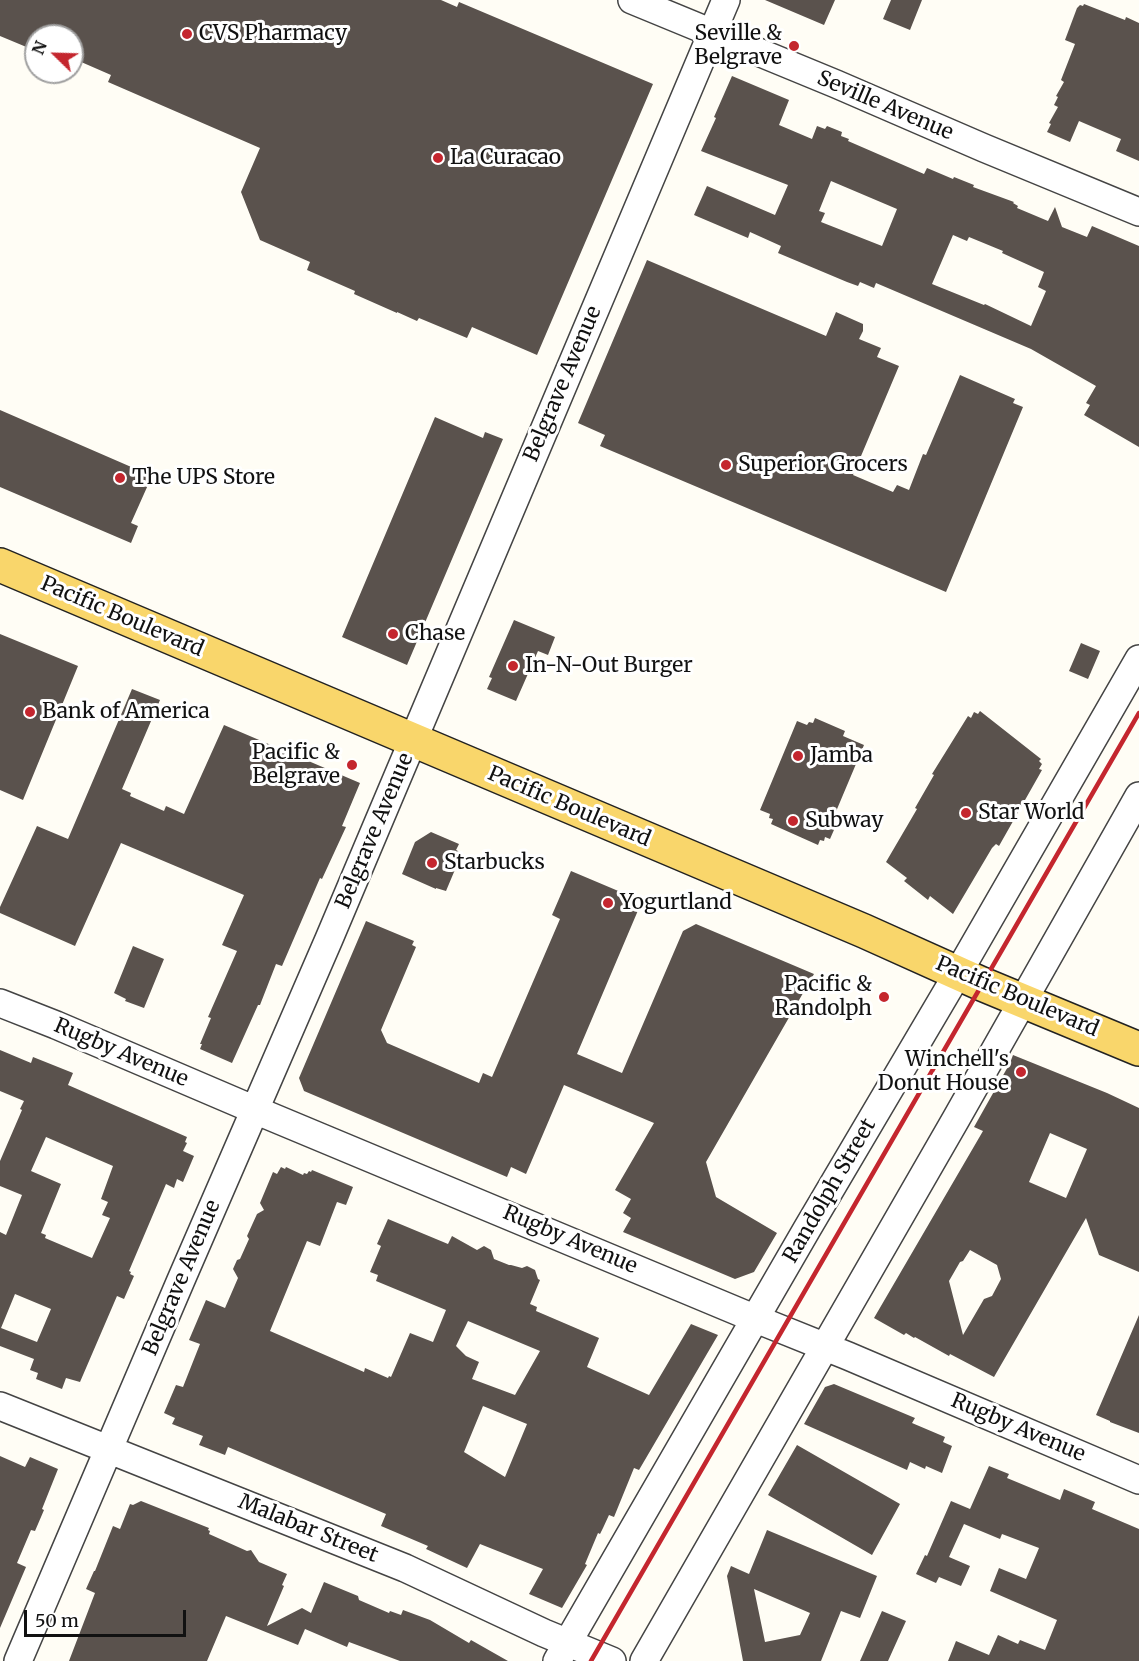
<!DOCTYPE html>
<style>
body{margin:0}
#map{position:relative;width:1139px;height:1661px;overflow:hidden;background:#fffdf5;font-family:Merriweather,serif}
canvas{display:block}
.north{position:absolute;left:24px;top:24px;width:60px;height:60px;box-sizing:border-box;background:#fff;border:2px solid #a0a0a0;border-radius:50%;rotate:293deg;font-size:16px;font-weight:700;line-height:24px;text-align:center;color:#111}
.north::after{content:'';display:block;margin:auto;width:21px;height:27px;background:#c4262e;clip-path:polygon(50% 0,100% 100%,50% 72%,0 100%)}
.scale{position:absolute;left:24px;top:1610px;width:162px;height:27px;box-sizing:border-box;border:3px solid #111;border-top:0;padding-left:8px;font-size:18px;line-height:21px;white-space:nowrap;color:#111;-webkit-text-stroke:4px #fff;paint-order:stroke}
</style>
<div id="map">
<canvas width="1139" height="1661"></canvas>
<div class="north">N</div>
<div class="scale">50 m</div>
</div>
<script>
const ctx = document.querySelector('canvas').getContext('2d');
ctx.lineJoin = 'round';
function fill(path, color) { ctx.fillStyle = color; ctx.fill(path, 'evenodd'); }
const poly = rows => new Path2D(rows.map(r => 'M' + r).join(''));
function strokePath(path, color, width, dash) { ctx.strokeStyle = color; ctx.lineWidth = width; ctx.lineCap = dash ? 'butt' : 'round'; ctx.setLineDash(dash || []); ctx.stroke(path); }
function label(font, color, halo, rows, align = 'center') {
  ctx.font = font + ' Merriweather,serif'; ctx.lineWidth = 6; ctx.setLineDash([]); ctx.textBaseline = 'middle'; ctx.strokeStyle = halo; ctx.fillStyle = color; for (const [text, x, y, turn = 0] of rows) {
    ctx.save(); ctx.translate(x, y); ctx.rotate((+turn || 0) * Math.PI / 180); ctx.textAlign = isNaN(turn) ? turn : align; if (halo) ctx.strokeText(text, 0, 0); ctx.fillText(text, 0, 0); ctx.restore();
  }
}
const building = poly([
 [0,0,441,0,457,7,459,2,653,84,537,355,472,327,467,338,419,318,417,321,397,312,397,313,354,294,355,291,307,270,310,262,260,240,241,192,260,148,108,82,111,75,72,58,72,36,36,36,36,51,0,36],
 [765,0,835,0,824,25],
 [891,0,922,0,910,30,883,19],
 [1084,4,1125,20,1126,17,1139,23,1139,161,1116,151,1121,139,1079,121,1070,142,1047,132,1051,124,1049,123,1058,107,1054,105,1058,97,1056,96,1064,82,1061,80,1075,44,1065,40,1077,8,1080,5,1083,6],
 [732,76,789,100,779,125,812,139,817,126,825,129,827,126,842,132,841,136,849,139,848,141,924,174,927,168,953,179,954,177,974,185,973,187,1014,202,1013,203,1018,206,1017,208,1048,221,1055,207,1062,227,1087,237,1092,226,1139,246,1139,447,1084,415,1090,405,1086,403,1096,386,1031,349,876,283,874,288,860,282,858,286,847,282,778,253,781,246,750,232,748,238,694,215,707,186,775,215,788,185,701,151,716,118,714,117],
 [831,181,897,209,882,246,821,222,825,213,819,211],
 [953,235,967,241,969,237,1003,251,1002,253,1044,272,1038,287,1046,291,1031,326,985,304,984,305,932,284],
 [647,260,826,336,836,312,863,324,863,331,859,339,881,348,877,357,899,366,853,475,893,492,897,485,909,490,923,454,926,455,960,375,1015,399,1013,403,1023,407,946,592,600,446,605,435,578,423],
 [0,410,152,476,131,523,138,526,131,543,0,487],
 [435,417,483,438,485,432,503,439,407,665,342,637],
 [514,620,555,637,548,655,538,651,516,701,487,689,492,678,489,677],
 [0,634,78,666,23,800,0,790],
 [1081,643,1100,651,1088,679,1069,671],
 [132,689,160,700,122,789,131,793,130,796,164,811,166,806,184,814,224,725,360,783,342,826,346,827,322,879,320,878,282,966,276,964,260,1005,258,1005,232,1063,200,1049,202,1044,200,1044,211,1018,208,1017,237,951,222,945,244,895,121,843,75,946,0,913,0,907,37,826,68,839],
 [980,711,1041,759,1039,761,1042,764,1039,769,1042,770,999,846,996,844,992,848,953,914,930,896,928,900,904,881,907,878,886,862,917,809,915,808,934,775,932,774,968,716,971,718,974,712,978,714],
 [815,718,845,731,843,736,864,745,832,821,837,823,830,839,825,837,824,841,820,840,818,845,771,824,773,819,769,818,770,814,760,810,797,721,807,725,809,722,813,723],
 [431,832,459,844,456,850,462,853,446,891,436,888,436,889,402,874,415,842],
 [571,871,642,901,577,1054,622,1073,683,931,696,924,814,974,706,1162,716,1197,777,1233,754,1272,735,1279,623,1232,631,1218,623,1213,631,1199,615,1190,654,1123,564,1085,526,1174,511,1167,507,1177,304,1091,299,1078,366,921,414,941,412,945,416,947,381,1030,387,1043,479,1083,483,1073,492,1077,560,919,552,915],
 [133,946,164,959,144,1008,125,1001,126,999,114,993],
 [0,1050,31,1063,33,1057,73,1073,68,1085,187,1137,185,1142,187,1143,183,1151,194,1156,183,1182,177,1179,174,1188,166,1184,129,1271,131,1272,130,1274,134,1276,124,1299,117,1296,80,1382,66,1378,62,1389,36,1379,38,1373,30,1370,34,1359,0,1346,0,1232,6,1235,22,1195,0,1186,0,1161,22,1110,20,1109,24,1101,0,1091],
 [46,1137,113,1166,101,1199,108,1202,102,1215,110,1218,92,1258,45,1238,46,1235,41,1233,61,1184,31,1171],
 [15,1294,51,1309,37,1342,1,1328],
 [1013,1055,1107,1093,1139,1108,1139,1272,1099,1255,1086,1218,994,1377,950,1354,949,1356,915,1337,914,1338,906,1333,904,1335,874,1318,983,1131,974,1127,1010,1063],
 [1050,1133,1087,1149,1066,1198,1029,1182],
 [970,1250,997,1265,1001,1279,992,1296,984,1299,963,1335,949,1281,960,1262,963,1261],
 [281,1167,285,1169,286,1167,303,1175,304,1173,307,1174,309,1171,311,1172,312,1170,353,1187,346,1205,337,1202,320,1246,307,1241,270,1331,364,1372,365,1368,388,1378,389,1376,391,1377,410,1333,433,1342,446,1310,376,1281,378,1275,370,1272,381,1246,377,1244,388,1219,448,1244,452,1236,477,1250,484,1246,491,1250,494,1259,509,1265,511,1265,522,1268,527,1266,535,1270,538,1279,540,1280,530,1304,537,1307,536,1311,599,1338,587,1367,649,1395,691,1324,718,1335,639,1470,634,1468,614,1517,609,1515,603,1528,600,1534,598,1533,585,1564,587,1565,562,1608,529,1594,543,1569,480,1544,467,1568,426,1549,428,1546,381,1526,386,1514,228,1447,225,1455,199,1445,203,1436,172,1424,175,1418,164,1413,176,1385,183,1387,200,1344,189,1340,206,1300,225,1308,238,1278,233,1269,237,1260,240,1259,249,1239,247,1236,257,1214,264,1210,260,1203,273,1172,277,1174],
 [468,1321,540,1351,515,1395,472,1379,479,1362,466,1356,456,1346],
 [483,1406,527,1424,505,1477,464,1452],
 [1139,1315,1139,1433,1110,1422,1110,1421,1096,1415],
 [834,1384,915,1418,912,1423,945,1437,943,1442,952,1446,942,1473,926,1466,925,1469,910,1462,907,1470,804,1424,825,1387],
 [797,1445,900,1504,872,1555,768,1495],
 [0,1456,25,1467,30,1457,58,1469,42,1509,44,1510,35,1531,31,1530,17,1563,26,1567,0,1628],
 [989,1466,1009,1474,1007,1478,1060,1500,1064,1489,1095,1502,1092,1509,1139,1529,1139,1661,948,1661,956,1641,989,1655,998,1635,1018,1644,1020,1640,1045,1650,1057,1620,990,1591,999,1568,1026,1579,1039,1548,1002,1534,1000,1539,964,1524,949,1557,970,1566,961,1586,939,1577,936,1583,916,1574,925,1555,927,1556,951,1501,970,1509],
 [141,1501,209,1528,208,1530,210,1531,209,1534,247,1551,251,1550,259,1562,287,1574,282,1585,284,1586,267,1626,302,1608,311,1613,324,1582,358,1596,359,1600,389,1613,390,1611,401,1615,403,1610,430,1620,469,1643,471,1640,508,1661,400,1661,349,1642,347,1647,305,1629,298,1645,226,1616,207,1661,69,1661,95,1593,86,1589,94,1571,95,1571,113,1526,120,1529,130,1504,133,1505],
 [767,1530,877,1576,860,1618,841,1611,821,1661,743,1661,727,1576,731,1566,749,1574],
 [754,1589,810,1613,800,1635,765,1642],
 [882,1611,906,1621,888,1661,860,1661]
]);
const minor = poly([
 [632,0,836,84,984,148,1139,212],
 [0,1003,56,1025,255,1110,756,1319,848,1356,1139,1480],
 [0,1406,405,1568,544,1633,612,1661],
 [18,1661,181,1280,329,939,726,0],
 [557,1661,807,1229,958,973,1139,659],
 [644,1661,956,1119,1139,796]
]);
const major = poly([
 [0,565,864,931,982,984,1139,1049]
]);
const rail = poly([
 [591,1661,1139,713]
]);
const markers = [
 [187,34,6,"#c4262e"],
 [794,46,6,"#c4262e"],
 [438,158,6,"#c4262e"],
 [726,465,6,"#c4262e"],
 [120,478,6,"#c4262e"],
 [393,634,6,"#c4262e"],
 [513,666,6,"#c4262e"],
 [30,712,6,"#c4262e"],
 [798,756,6,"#c4262e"],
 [352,765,6,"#c4262e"],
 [966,813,6,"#c4262e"],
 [793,821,6,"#c4262e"],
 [432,863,6,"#c4262e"],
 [608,903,6,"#c4262e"],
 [884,997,6,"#c4262e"],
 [1021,1072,6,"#c4262e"]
];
const poiNames = [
 ["CVS Pharmacy",199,34],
 ["Seville &",782,34,"right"],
 ["Belgrave",782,58,"right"],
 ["La Curacao",450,158],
 ["Superior Grocers",738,465],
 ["The UPS Store",132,478],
 ["Chase",405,634],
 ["In-N-Out Burger",525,666],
 ["Bank of America",42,712],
 ["Pacific &",340,753,"right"],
 ["Belgrave",340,777,"right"],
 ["Jamba",810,756],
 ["Star World",978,813],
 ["Subway",805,821],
 ["Starbucks",444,863],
 ["Yogurtland",620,903],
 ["Pacific &",872,985,"right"],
 ["Randolph",872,1009,"right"],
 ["Winchell's",1009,1060,"right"],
 ["Donut House",1009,1084,"right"]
];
const streetNames = [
 ["Seville Avenue",885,106,23],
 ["Belgrave Avenue",563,384,-67],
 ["Pacific Boulevard",122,617,23],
 ["Pacific Boulevard",569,807,23],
 ["Belgrave Avenue",375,831,-67],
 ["Pacific Boulevard",1017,997,23],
 ["Rugby Avenue",121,1053,23],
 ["Randolph Street",830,1191,-60],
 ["Rugby Avenue",570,1240,23],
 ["Belgrave Avenue",182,1278,-67],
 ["Rugby Avenue",1018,1428,23],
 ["Malabar Street",308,1529,22]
];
fill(building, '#5a524d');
strokePath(minor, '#444', 30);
strokePath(major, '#222', 36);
strokePath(minor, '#fff', 27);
strokePath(major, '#f9d66b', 33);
strokePath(rail, '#c4262e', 4.5);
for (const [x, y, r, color] of markers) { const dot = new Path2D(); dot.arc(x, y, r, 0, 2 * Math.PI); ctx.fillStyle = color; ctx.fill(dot); strokePath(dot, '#fff', 2); }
label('21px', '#111', '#fff', poiNames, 'left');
label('21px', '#111', '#fff', streetNames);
</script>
